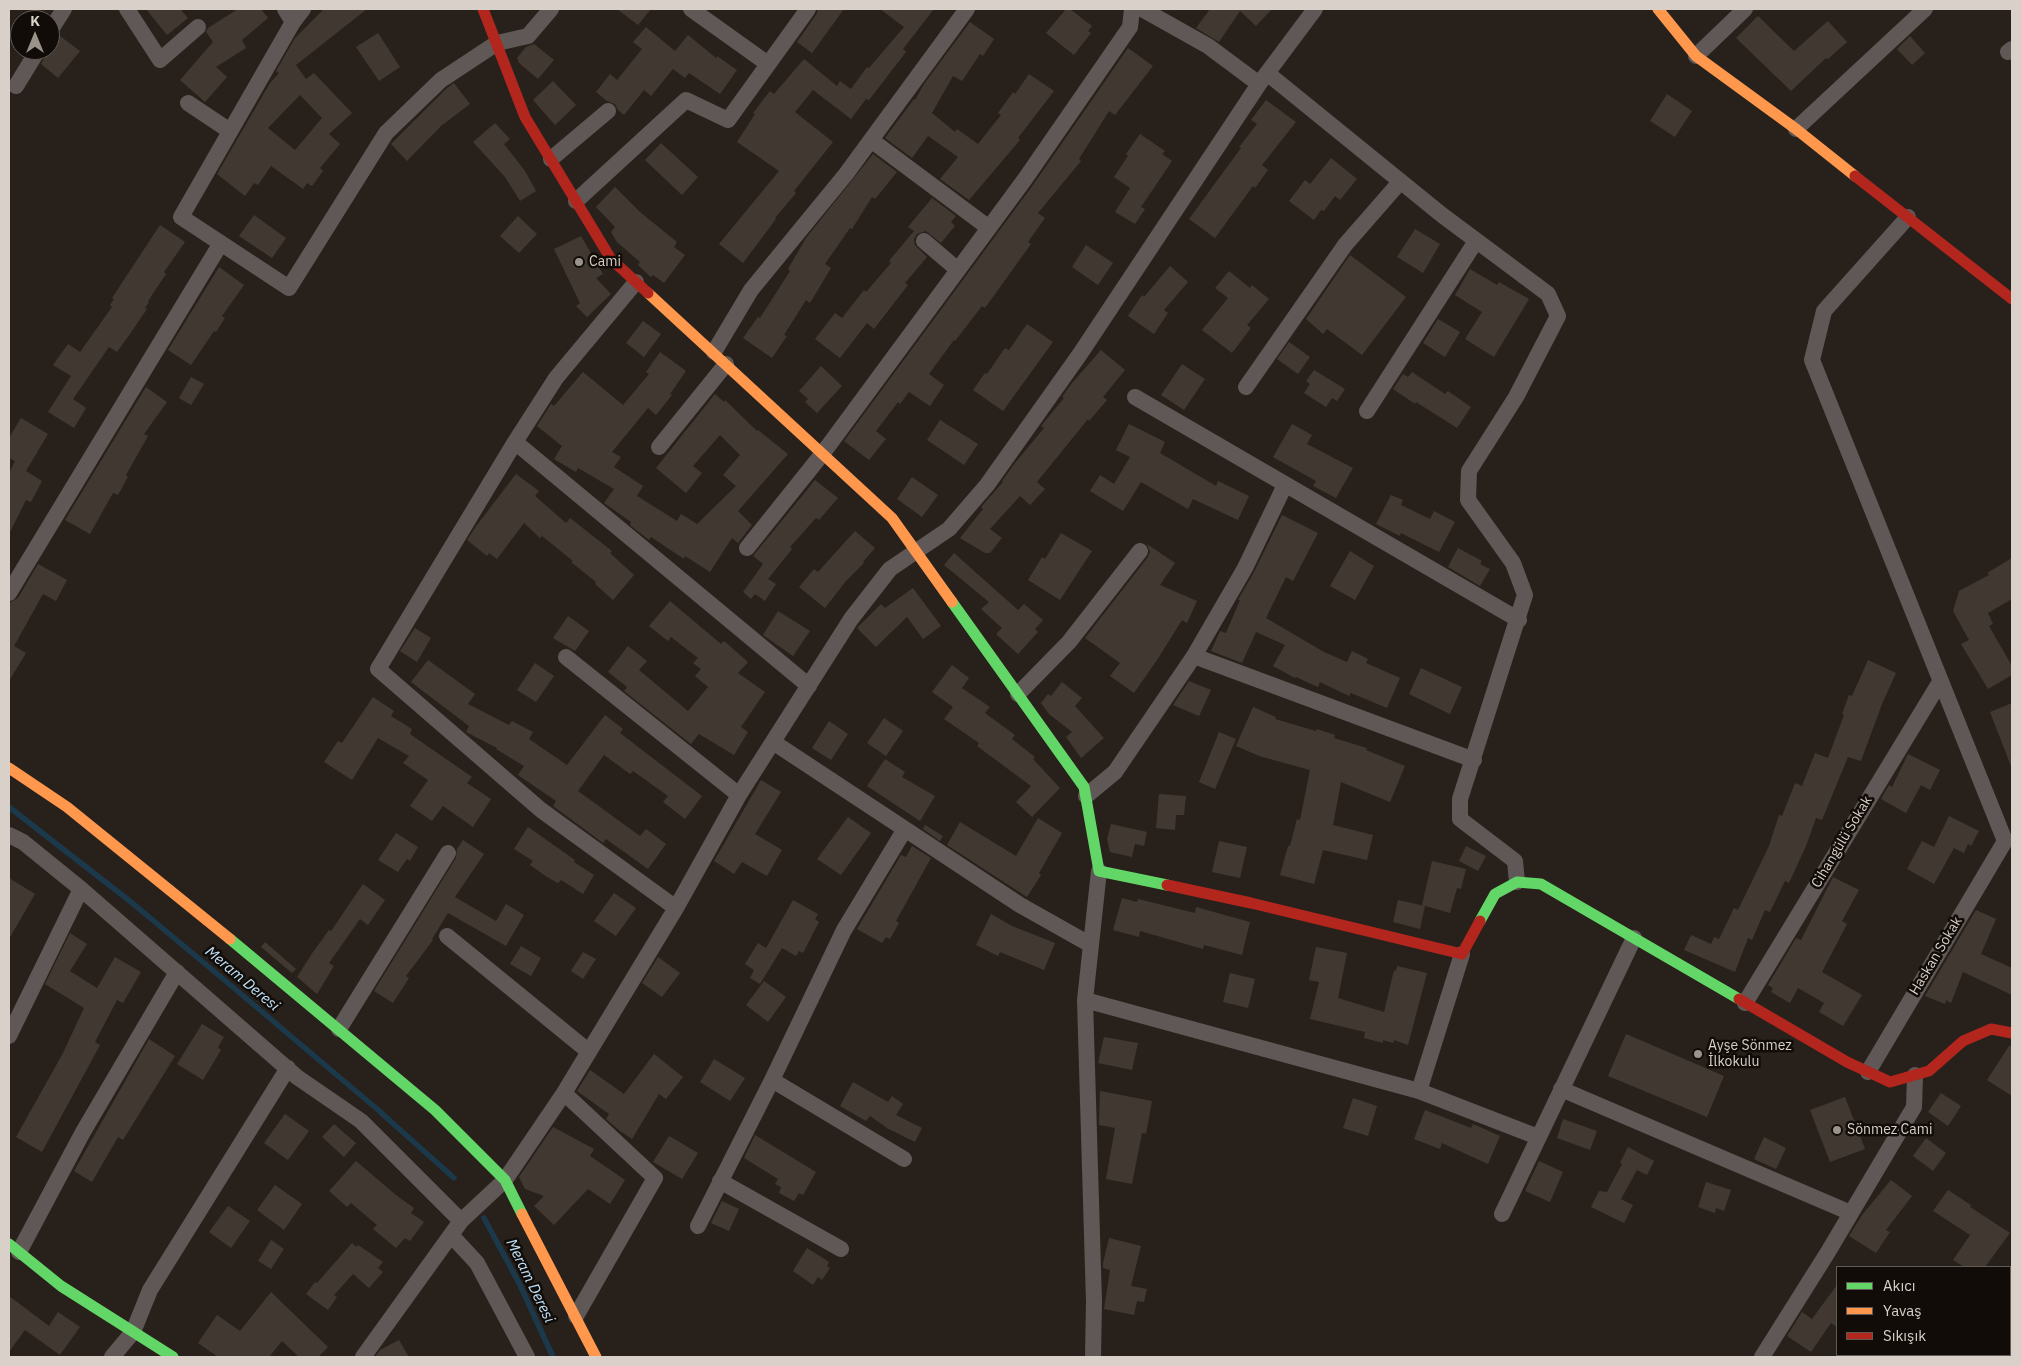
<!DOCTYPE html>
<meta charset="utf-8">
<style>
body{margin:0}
#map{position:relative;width:2021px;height:1366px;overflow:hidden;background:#28211b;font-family:"IBM Plex Sans",sans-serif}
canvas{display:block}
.frame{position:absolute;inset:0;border:10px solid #d8d0c9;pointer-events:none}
.legend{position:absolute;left:1836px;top:1266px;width:175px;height:90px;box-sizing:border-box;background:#110c07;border:1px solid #615a55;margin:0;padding:6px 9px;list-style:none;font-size:15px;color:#d8d0c9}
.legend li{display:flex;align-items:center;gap:10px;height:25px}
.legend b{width:25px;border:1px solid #615a55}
.north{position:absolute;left:10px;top:10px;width:50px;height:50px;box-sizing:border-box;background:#110c07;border:1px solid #615a55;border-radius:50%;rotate:0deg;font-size:14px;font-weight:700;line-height:20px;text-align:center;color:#d8d0c9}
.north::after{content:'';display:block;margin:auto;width:18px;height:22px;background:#9a938c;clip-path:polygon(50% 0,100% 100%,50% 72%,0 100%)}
</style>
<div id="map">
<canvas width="2021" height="1366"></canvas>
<div class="frame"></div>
<ul class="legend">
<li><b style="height:6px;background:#63d668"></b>Akıcı</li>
<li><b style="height:6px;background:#ff974d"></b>Yavaş</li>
<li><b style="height:6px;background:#b3261e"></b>Sıkışık</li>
</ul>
<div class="north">K</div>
</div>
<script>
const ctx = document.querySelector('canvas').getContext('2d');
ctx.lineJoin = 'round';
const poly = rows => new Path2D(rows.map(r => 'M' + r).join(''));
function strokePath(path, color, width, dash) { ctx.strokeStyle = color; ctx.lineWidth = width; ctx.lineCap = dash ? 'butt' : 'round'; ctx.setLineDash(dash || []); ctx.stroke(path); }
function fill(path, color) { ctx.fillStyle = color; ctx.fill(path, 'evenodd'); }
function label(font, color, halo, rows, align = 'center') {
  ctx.font = font + ' "IBM Plex Sans",sans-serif'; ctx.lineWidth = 5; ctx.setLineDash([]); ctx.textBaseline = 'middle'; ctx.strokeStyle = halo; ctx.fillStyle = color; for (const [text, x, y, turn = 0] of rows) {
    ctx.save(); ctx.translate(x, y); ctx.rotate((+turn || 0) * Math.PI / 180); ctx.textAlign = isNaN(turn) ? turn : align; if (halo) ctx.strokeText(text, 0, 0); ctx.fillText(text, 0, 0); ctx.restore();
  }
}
const stream = poly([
 [9,807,131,902,228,983,377,1109,454,1178],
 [484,1218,520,1285,553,1357]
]);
const building = poly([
 [146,9,180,9,188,18,167,35],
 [238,9,261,9,268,18,242,40,246,48,216,67,227,77,205,102,180,80,213,42,206,32,208,28],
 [324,9,367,9,296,65,306,79,314,73,352,113,329,134,340,144,320,168,323,171,312,186,307,183,303,189,271,166,258,185,254,183,245,196,217,174,270,83,279,73,276,71,295,38],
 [300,95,322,118,295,150,268,128],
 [617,9,651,9,638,25],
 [818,9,844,9,812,53,797,42,816,15],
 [880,9,934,9,903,49,906,52,869,100,866,99,851,119,813,90,795,112,833,142,794,191,796,193,775,218,776,219,743,263,719,244,779,171,737,142,755,114,753,113,770,91,774,94,804,59,837,86,840,81,851,89,867,67,869,68,904,27],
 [1066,9,1070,9,1092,26,1088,31,1091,33,1074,55,1046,33],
 [1210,9,1272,9,1256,26,1240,11,1219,42,1196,28],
 [1758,16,1794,51,1828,21,1847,42,1828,59,1826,58,1791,91,1736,38],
 [970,22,994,39,983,56,980,54,962,81,953,76,932,113,955,132,957,129,978,144,1001,115,998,113,1013,92,1015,94,1029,74,1054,91,1018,138,1020,140,969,200,940,179,958,157,928,136,912,158,885,138,914,99,915,100,924,84],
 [646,27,675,51,688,35,716,58,717,56,737,70,720,94,689,73,685,78,673,69,651,96,644,90,624,115,618,110,615,104,607,101,596,92,610,74,617,80,642,49,633,42],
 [378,33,400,67,379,81,356,47],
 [60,36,80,51,58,78,41,64,48,50],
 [1910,36,1925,53,1912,65,1897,49],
 [534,44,554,60,538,79,519,63,517,58,526,47],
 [1128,48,1153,66,1115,115,1109,111,1079,159,1081,161,1038,213,1045,218,1028,242,1031,244,985,308,982,306,955,341,954,340,929,374,944,385,930,406,909,392,900,404,898,402,876,431,886,439,869,460,844,441,1033,185],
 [553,81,576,105,555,125,533,100],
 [454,83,470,104,441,126,407,161,391,144,447,88],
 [1667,94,1692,111,1675,137,1650,121],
 [1266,100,1296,122,1262,165,1268,170,1255,188,1253,186,1215,238,1189,219,1241,148,1239,147,1257,124,1251,120],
 [495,123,510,139,504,144,525,171,536,191,520,201,505,177,473,142],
 [1140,134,1165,151,1162,154,1172,161,1141,207,1145,209,1135,224,1115,212,1130,188,1114,177,1128,156,1126,154],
 [661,143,698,177,682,195,645,160],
 [873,154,897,172,875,199,872,197,852,229,850,228,825,264,831,268,810,303,806,300,784,335,787,336,772,358,743,338,758,317,760,318,790,271,788,269,806,238],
 [1331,158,1357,179,1340,200,1335,196,1324,211,1321,210,1314,220,1289,201,1305,180,1310,184],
 [615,187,640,212,677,242,674,247,685,255,664,283,653,275,651,277,638,265,640,262,617,242,611,232,615,227,596,207],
 [932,198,956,216,951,222,955,226,941,243,926,231,917,234,914,239,915,245,927,257,905,283,908,285,874,329,867,323,840,358,815,339,835,313,842,318,864,290,866,292,891,263,889,261,914,231,908,227],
 [254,215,286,238,272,258,239,236],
 [518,216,537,234,519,253,500,236],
 [160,225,185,242,164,272,166,274,148,301,149,302,145,308,147,309,132,331,117,352,109,347,73,399,86,408,74,428,48,412,71,376,53,365,68,344,80,352,112,307,110,305,114,299,112,298],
 [1415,229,1440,244,1423,273,1397,257],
 [581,236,603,274,596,278,611,294,587,317,576,306,580,303,554,249],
 [1086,245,1113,263,1098,285,1072,267],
 [1350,255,1406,297,1362,355,1327,329,1323,334,1306,319],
 [1170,266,1188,282,1164,310,1168,313,1154,334,1128,316,1142,295,1144,297],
 [219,267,244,285,222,316,225,318,216,332,214,331,191,365,168,350],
 [1470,269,1497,285,1499,282,1529,299,1494,357,1465,339,1482,312,1455,295],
 [1229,271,1250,288,1252,285,1269,299,1247,325,1251,328,1232,353,1202,330,1228,298,1215,288],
 [1438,319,1460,332,1445,357,1423,343],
 [643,321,661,334,644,357,626,343],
 [1027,324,1053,342,1003,411,973,390,985,373,987,374,1005,348,1009,350],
 [1289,342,1310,357,1298,374,1277,359],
 [1101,350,1125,370,1103,397,1107,400,1089,421,1088,419,1037,482,1045,489,1030,505,1020,496,990,529,1002,538,990,553,985,553,960,538,983,509,981,507,1003,482,1002,481,1015,463,1044,428,1041,426,1064,398,1062,397,1072,383],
 [660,352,686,371,670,394,672,395,656,415,648,408,612,452,621,457,614,467,643,486,637,496,677,521,681,514,697,524,736,486,723,475,740,455,720,435,693,466,702,473,686,493,656,468,715,394,724,402,725,400,757,431,758,430,788,454,738,511,752,525,738,543,732,538,710,572,685,556,684,559,651,537,649,540,630,525,631,522,604,503,614,489,578,468,576,472,554,459,562,446,537,426,551,404,554,406,583,372,623,405,649,374,646,372],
 [1182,364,1205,379,1184,410,1161,395],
 [821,366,842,386,817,413,805,402,808,399,799,391],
 [1314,370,1345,389,1337,401,1332,398,1326,407,1304,393,1310,384,1306,381],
 [1412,372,1445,394,1448,391,1471,407,1457,428,1416,402,1415,404,1393,389,1403,374,1408,377],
 [191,377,204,384,191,405,179,398],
 [146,387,167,402,144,434,148,436,126,475,128,477,118,495,113,493,90,534,65,520],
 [21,418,48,434,26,471,42,481,31,502,26,500,9,534,9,473,15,461,9,458,9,438],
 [940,420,978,444,964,465,927,440],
 [1129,424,1165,442,1160,453,1216,486,1218,481,1249,496,1238,520,1193,499,1188,509,1141,482,1123,511,1090,491,1100,475,1114,484,1130,457,1116,450],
 [1292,424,1312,435,1307,444,1353,468,1336,498,1313,486,1316,481,1273,457],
 [516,474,539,491,535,496,566,523,570,518,612,551,610,553,634,575,613,600,595,584,596,582,571,562,573,561,542,536,540,538,524,523,497,559,489,553,487,556,467,540,477,525],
 [912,477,938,495,922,517,897,499],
 [815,480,838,498,819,520,816,518,790,547,792,549,768,579,776,584,765,601,755,594,751,599,743,592,763,564,753,556],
 [1391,495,1403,500,1401,505,1430,519,1434,511,1455,522,1439,552,1401,533,1400,536,1376,524],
 [1282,515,1318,533,1293,581,1286,577,1266,618,1324,652,1347,662,1352,651,1368,659,1366,663,1400,678,1387,708,1351,693,1349,696,1320,682,1318,687,1296,677,1295,678,1273,666,1285,645,1256,632,1242,663,1211,651,1220,631,1226,633,1240,600,1238,600,1254,572],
 [855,531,875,548,863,562,864,563,846,581,825,608,799,587,814,569,818,572],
 [1061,533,1092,551,1060,600,1028,580,1042,557,1045,559],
 [1147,544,1175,563,1160,585,1197,601,1187,623,1182,620,1159,657,1134,693,1110,676,1120,663,1085,638,1148,557,1150,552],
 [1458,548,1482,561,1480,564,1490,569,1480,586,1448,567],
 [1350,551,1374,566,1355,600,1330,586],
 [954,553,1018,610,1024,604,1043,620,1035,629,1038,632,1018,654,996,634,1002,628,981,609,989,602,944,565],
 [2012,558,2012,599,1988,613,1993,624,1989,626,2012,666,2012,675,1988,689,1961,644,1969,640,1953,611,1959,591,1989,575,1987,573],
 [38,564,67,580,56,601,43,594,14,646,26,653,9,681,9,603,18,598],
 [913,588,941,626,923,639,907,617,876,647,857,628,881,604,885,608],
 [670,601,721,644,724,641,748,662,738,673,765,692,741,727,748,732,734,755,699,734,691,744,624,691,627,687,608,672,628,646,647,661,639,670,688,711,708,687,695,676,701,669,693,663,698,658,671,637,668,641,649,626],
 [778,611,810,631,793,656,763,635],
 [568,616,589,631,575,651,553,638],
 [415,628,431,638,417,662,400,651],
 [428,660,475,694,468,704,509,725,512,721,533,732,529,739,567,765,605,715,623,729,620,733,702,796,685,819,663,802,668,796,633,771,630,774,604,755,578,791,640,836,646,829,666,844,648,869,606,839,603,843,553,806,556,801,518,775,524,766,496,749,497,748,466,732,469,726,411,682],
 [1868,660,1896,673,1882,704,1861,761,1848,757,1822,820,1816,818,1806,846,1789,883,1785,881,1770,912,1765,910,1752,940,1748,938,1735,972,1684,950,1691,935,1711,944,1714,937,1719,939,1734,908,1738,910,1769,846,1779,815,1782,816,1795,783,1802,786,1815,753,1828,758,1844,715,1842,714,1849,695,1852,696],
 [535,663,554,676,536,702,517,690],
 [952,665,969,678,962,688,990,707,985,713,1015,735,1012,739,1035,757,1033,759,1060,788,1032,817,1016,802,1031,786,977,746,979,743,944,719,953,707,932,692],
 [1421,668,1462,687,1450,714,1409,694],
 [1189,681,1211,690,1199,716,1173,705],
 [1062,682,1082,698,1075,706,1104,738,1081,758,1066,737,1072,732,1049,714,1041,703,1048,694,1051,696],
 [373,697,394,711,391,716,412,729,410,734,472,777,467,783,491,799,473,827,443,806,432,821,410,806,428,780,403,763,409,756,378,738,352,780,324,762,338,741,342,743],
 [2012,703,2012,766,2011,766,1990,712],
 [1253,707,1276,717,1275,719,1316,731,1317,729,1335,735,1334,738,1367,748,1366,750,1405,766,1390,802,1341,782,1333,825,1373,835,1367,860,1323,850,1314,884,1280,875,1288,846,1290,846,1297,819,1300,820,1310,770,1259,756,1236,746],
 [884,718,903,731,886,756,867,743],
 [829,721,848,734,831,760,812,748],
 [1219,732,1236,739,1215,789,1199,782],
 [1908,754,1940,770,1930,790,1921,785,1906,813,1881,799,1889,785,1892,787],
 [885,759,905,772,902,777,935,796,920,821,867,786],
 [761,780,781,792,755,834,782,850,767,876,742,862,734,874,714,861],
 [1159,794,1186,796,1184,815,1176,815,1175,830,1156,828],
 [1949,816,1979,831,1971,846,1968,844,1964,853,1954,848,1934,884,1907,869,1922,841,1934,847],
 [848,817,871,833,841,875,817,859],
 [1038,818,1062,833,1039,873,1041,875,1027,897,947,845,960,822,1016,856],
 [1111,824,1147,832,1144,846,1135,844,1132,857,1110,852,1107,839],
 [925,825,943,836,940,841,923,829],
 [528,827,575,860,574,862,594,875,583,894,561,880,558,883,547,877,530,865,533,861,514,849],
 [396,833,418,847,410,861,407,859,398,872,378,860],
 [463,840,484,854,455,897,496,921,506,904,524,915,506,946,448,913,432,939,433,940,406,976,409,978,393,1003,374,991,456,858,457,849],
 [1219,841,1247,847,1240,878,1212,872],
 [912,846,931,858,896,921,899,923,890,939,886,937,882,943,857,929,901,855,906,857],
 [1466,846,1486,856,1478,871,1459,861],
 [1432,861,1466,869,1461,889,1457,888,1450,913,1422,905],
 [1833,877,1859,890,1842,921,1847,924,1822,972,1862,995,1843,1026,1819,1012,1824,1003,1798,988,1790,1003,1771,992,1773,988,1768,985,1796,938,1801,940],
 [9,878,35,894,9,939],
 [363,884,385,900,368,925,360,919,329,963,334,966,317,994,297,977,313,952,329,930,331,931],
 [614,893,636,908,616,936,594,921],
 [1122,898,1137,902,1138,899,1195,913,1196,907,1250,922,1242,955,1204,945,1203,949,1140,931,1139,937,1113,930],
 [793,900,818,914,815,919,819,922,803,953,799,951,796,956,782,948,760,984,750,978,754,970,745,964,758,943,766,948],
 [1398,900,1425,906,1420,929,1393,922],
 [1976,910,1996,919,1981,954,2012,968,2012,995,1963,972,1951,1003,1946,1000,1945,1004,1925,996],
 [991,914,1012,926,1055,943,1044,970,1000,952,998,956,976,945],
 [70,933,87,944,70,971,97,988,115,957,141,972,123,1003,117,1000,95,1042,100,1045,42,1152,16,1137,63,1053,84,1008,45,984],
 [265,942,296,969,292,973,261,947],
 [521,946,541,958,531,976,510,964],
 [1316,947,1347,953,1338,998,1384,1012,1394,970,1396,971,1397,966,1427,973,1408,1045,1394,1040,1393,1043,1383,1040,1383,1043,1364,1038,1365,1032,1310,1019,1319,982,1309,980],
 [583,952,596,959,583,979,571,971],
 [658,957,680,973,662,997,642,983],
 [1230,973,1255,979,1248,1008,1223,1002],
 [764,981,786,997,768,1022,746,1005],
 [202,1024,224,1037,218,1047,221,1050,203,1080,177,1064],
 [1626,1034,1724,1076,1707,1117,1608,1076],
 [1104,1037,1138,1043,1132,1070,1098,1063],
 [149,1039,175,1056,123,1140,118,1137,92,1182,74,1171],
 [2009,1046,2012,1046,2012,1096,1987,1080],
 [654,1054,683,1077,666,1099,659,1094,632,1139,620,1131,606,1119,609,1114,577,1091,590,1070,624,1094],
 [714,1059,745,1078,730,1101,700,1082],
 [853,1082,888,1102,892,1096,903,1104,896,1115,922,1128,915,1142,887,1128,870,1116,866,1121,840,1106],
 [1100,1091,1152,1101,1146,1134,1142,1133,1132,1184,1106,1179,1115,1128,1099,1125],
 [1941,1093,1961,1106,1948,1126,1928,1112],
 [1845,1097,1865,1149,1830,1162,1810,1110],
 [1353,1098,1377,1106,1368,1136,1343,1128],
 [1425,1110,1471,1128,1473,1124,1500,1136,1488,1164,1442,1143,1440,1149,1414,1139],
 [285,1114,309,1131,288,1160,264,1143],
 [1563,1119,1597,1131,1590,1150,1557,1138],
 [334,1124,356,1143,344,1157,322,1137],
 [553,1127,594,1149,590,1156,625,1180,610,1204,588,1189,554,1225,534,1206,544,1196,525,1189,519,1177],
 [755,1135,816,1172,803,1195,799,1193,794,1201,779,1193,781,1187,775,1184,778,1179,744,1158],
 [669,1136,698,1153,682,1179,653,1162],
 [1764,1137,1786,1148,1776,1169,1754,1159],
 [1926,1138,1946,1153,1933,1171,1913,1156],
 [1628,1147,1654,1161,1647,1175,1637,1170,1621,1199,1633,1205,1624,1223,1591,1207,1599,1191,1607,1192,1622,1164,1620,1163],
 [356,1161,396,1195,414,1208,411,1213,424,1222,410,1241,405,1238,396,1248,373,1229,377,1225,351,1203,347,1207,329,1191],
 [1539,1161,1563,1172,1550,1202,1525,1191],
 [1891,1180,1912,1196,1886,1230,1890,1232,1876,1253,1849,1236,1862,1215],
 [1706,1182,1731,1190,1724,1211,1716,1208,1715,1213,1698,1207],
 [275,1185,302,1204,284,1230,257,1210],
 [1948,1190,1971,1205,1970,1207,2010,1233,1985,1267,1964,1267,1953,1260,1970,1235,1933,1211],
 [722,1201,739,1209,729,1231,711,1223],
 [228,1206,250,1221,231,1248,209,1232],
 [1109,1238,1141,1246,1131,1286,1147,1289,1144,1302,1137,1301,1134,1315,1104,1309,1110,1270,1103,1268,1103,1263],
 [271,1240,284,1249,271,1269,258,1261],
 [352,1243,356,1247,358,1245,383,1262,378,1268,383,1272,369,1288,353,1274,334,1295,337,1297,328,1310,306,1294,315,1282,317,1283],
 [807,1248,829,1262,827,1266,830,1268,822,1280,818,1277,813,1285,793,1271],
 [1837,1285,1837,1327,1831,1323,1811,1352,1787,1336,1802,1312,1812,1319],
 [271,1292,328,1347,318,1357,299,1357,282,1341,269,1357,218,1357,198,1343,217,1315,240,1331],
 [9,1296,49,1326,58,1312,80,1327,60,1355,25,1330,9,1352],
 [399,1340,409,1357,375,1357,380,1350]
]);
const street = poly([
 [127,9,160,60,198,27],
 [285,9,293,22],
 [303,9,293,22,181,217,289,288,386,133,441,80,497,43,528,36,551,9],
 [691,9,768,64],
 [1142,9,1208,46,1259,84],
 [50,31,64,9],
 [2008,52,2012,49],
 [1696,56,1745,9],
 [1267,73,1442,215,1548,294,1558,316,1516,397,1469,471,1468,500,1513,563,1525,595,1460,799,1460,819,1515,861,1517,882],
 [16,86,38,50],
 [188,103,230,131],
 [1796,129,1925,9],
 [871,140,989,228],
 [551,159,608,111],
 [576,201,686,100,728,120,808,9],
 [924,241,958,270],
 [636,282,556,378,515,442,378,669,541,810,676,908],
 [714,352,751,290,846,174,967,9],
 [1246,387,1345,245,1400,182],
 [1135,397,1519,620],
 [1367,411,1476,241],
 [515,442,809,686],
 [659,447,726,364],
 [747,548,823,453,1025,179,1130,27,1132,9],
 [9,593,221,243],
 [1194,656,1474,760],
 [566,657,739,795],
 [1018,694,1069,642,1140,551],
 [773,742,1020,905,1091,945],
 [1086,796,1115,772,1194,656,1245,568,1285,485],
 [9,835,23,842,81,889,297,1077,361,1121,461,1221],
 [447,936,588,1051],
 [1085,1000,1419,1091,1538,1137],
 [1745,1003,1940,682],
 [339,1029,448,853],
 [9,1036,81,889],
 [1868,1072,2005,841,1812,360,1824,311,1908,217],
 [772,1080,904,1159],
 [1561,1089,1851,1213],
 [1419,1091,1462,954],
 [564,1093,655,1178,576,1316],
 [720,1181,841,1249],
 [1502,1214,1634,938],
 [698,1226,772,1080,844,930,905,829],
 [451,1235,477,1263,527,1357],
 [19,1252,83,1132,177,972],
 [112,1357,133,1332,150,1290,288,1068],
 [363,1357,461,1221,505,1180,564,1093,676,908,739,795,851,619,890,569,949,529,987,485,1080,354,1259,84,1315,9],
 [1093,1357,1094,1302,1085,1000,1099,871],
 [1762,1357,1828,1252,1914,1107,1915,1075]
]);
const fast = poly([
 [952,602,1084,787,1099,871,1167,885],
 [1480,921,1495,894,1517,882,1541,884,1739,999],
 [230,939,435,1110,505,1180,522,1214],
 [9,1244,61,1286,173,1357]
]);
const slow = poly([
 [1658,9,1696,56,1796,129,1855,176],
 [648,293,892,518,952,602],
 [9,768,67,807,230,939],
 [522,1214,596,1357]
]);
const jam = poly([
 [483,9,525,117,611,259,648,293],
 [1855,176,2012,299],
 [1167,885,1251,903,1462,954,1480,921],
 [1739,999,1847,1062,1890,1082,1929,1071,1963,1041,1991,1029,2012,1033]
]);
const markers = [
 [579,262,5,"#9a938c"],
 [1698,1054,5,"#9a938c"],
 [1837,1130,5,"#9a938c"]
];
const poiNames = [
 ["Cami",589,262],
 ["Ayşe Sönmez",1708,1046],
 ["İlkokulu",1708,1062],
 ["Sönmez Cami",1847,1130]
];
const streetNames = [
 ["Cihangülü Sokak",1842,842,-59],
 ["Haskan Sokak",1936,956,-59]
];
const waterNames = [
 ["Meram Deresi",242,979,40],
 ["Meram Deresi",530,1281,64]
];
strokePath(stream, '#1b394b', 5.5);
fill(building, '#413931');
strokePath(street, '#5f5856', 16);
strokePath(fast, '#63d668', 11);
strokePath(slow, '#ff974d', 11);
strokePath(jam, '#b3261e', 11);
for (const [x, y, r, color] of markers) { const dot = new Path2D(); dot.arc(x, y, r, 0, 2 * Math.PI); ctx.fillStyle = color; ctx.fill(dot); strokePath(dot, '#110c07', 2); }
label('14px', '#d8d0c9', '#110c07', poiNames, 'left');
label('14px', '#d8d0c9', '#110c07', streetNames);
label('italic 15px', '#bfe1fa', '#110c07', waterNames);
</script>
